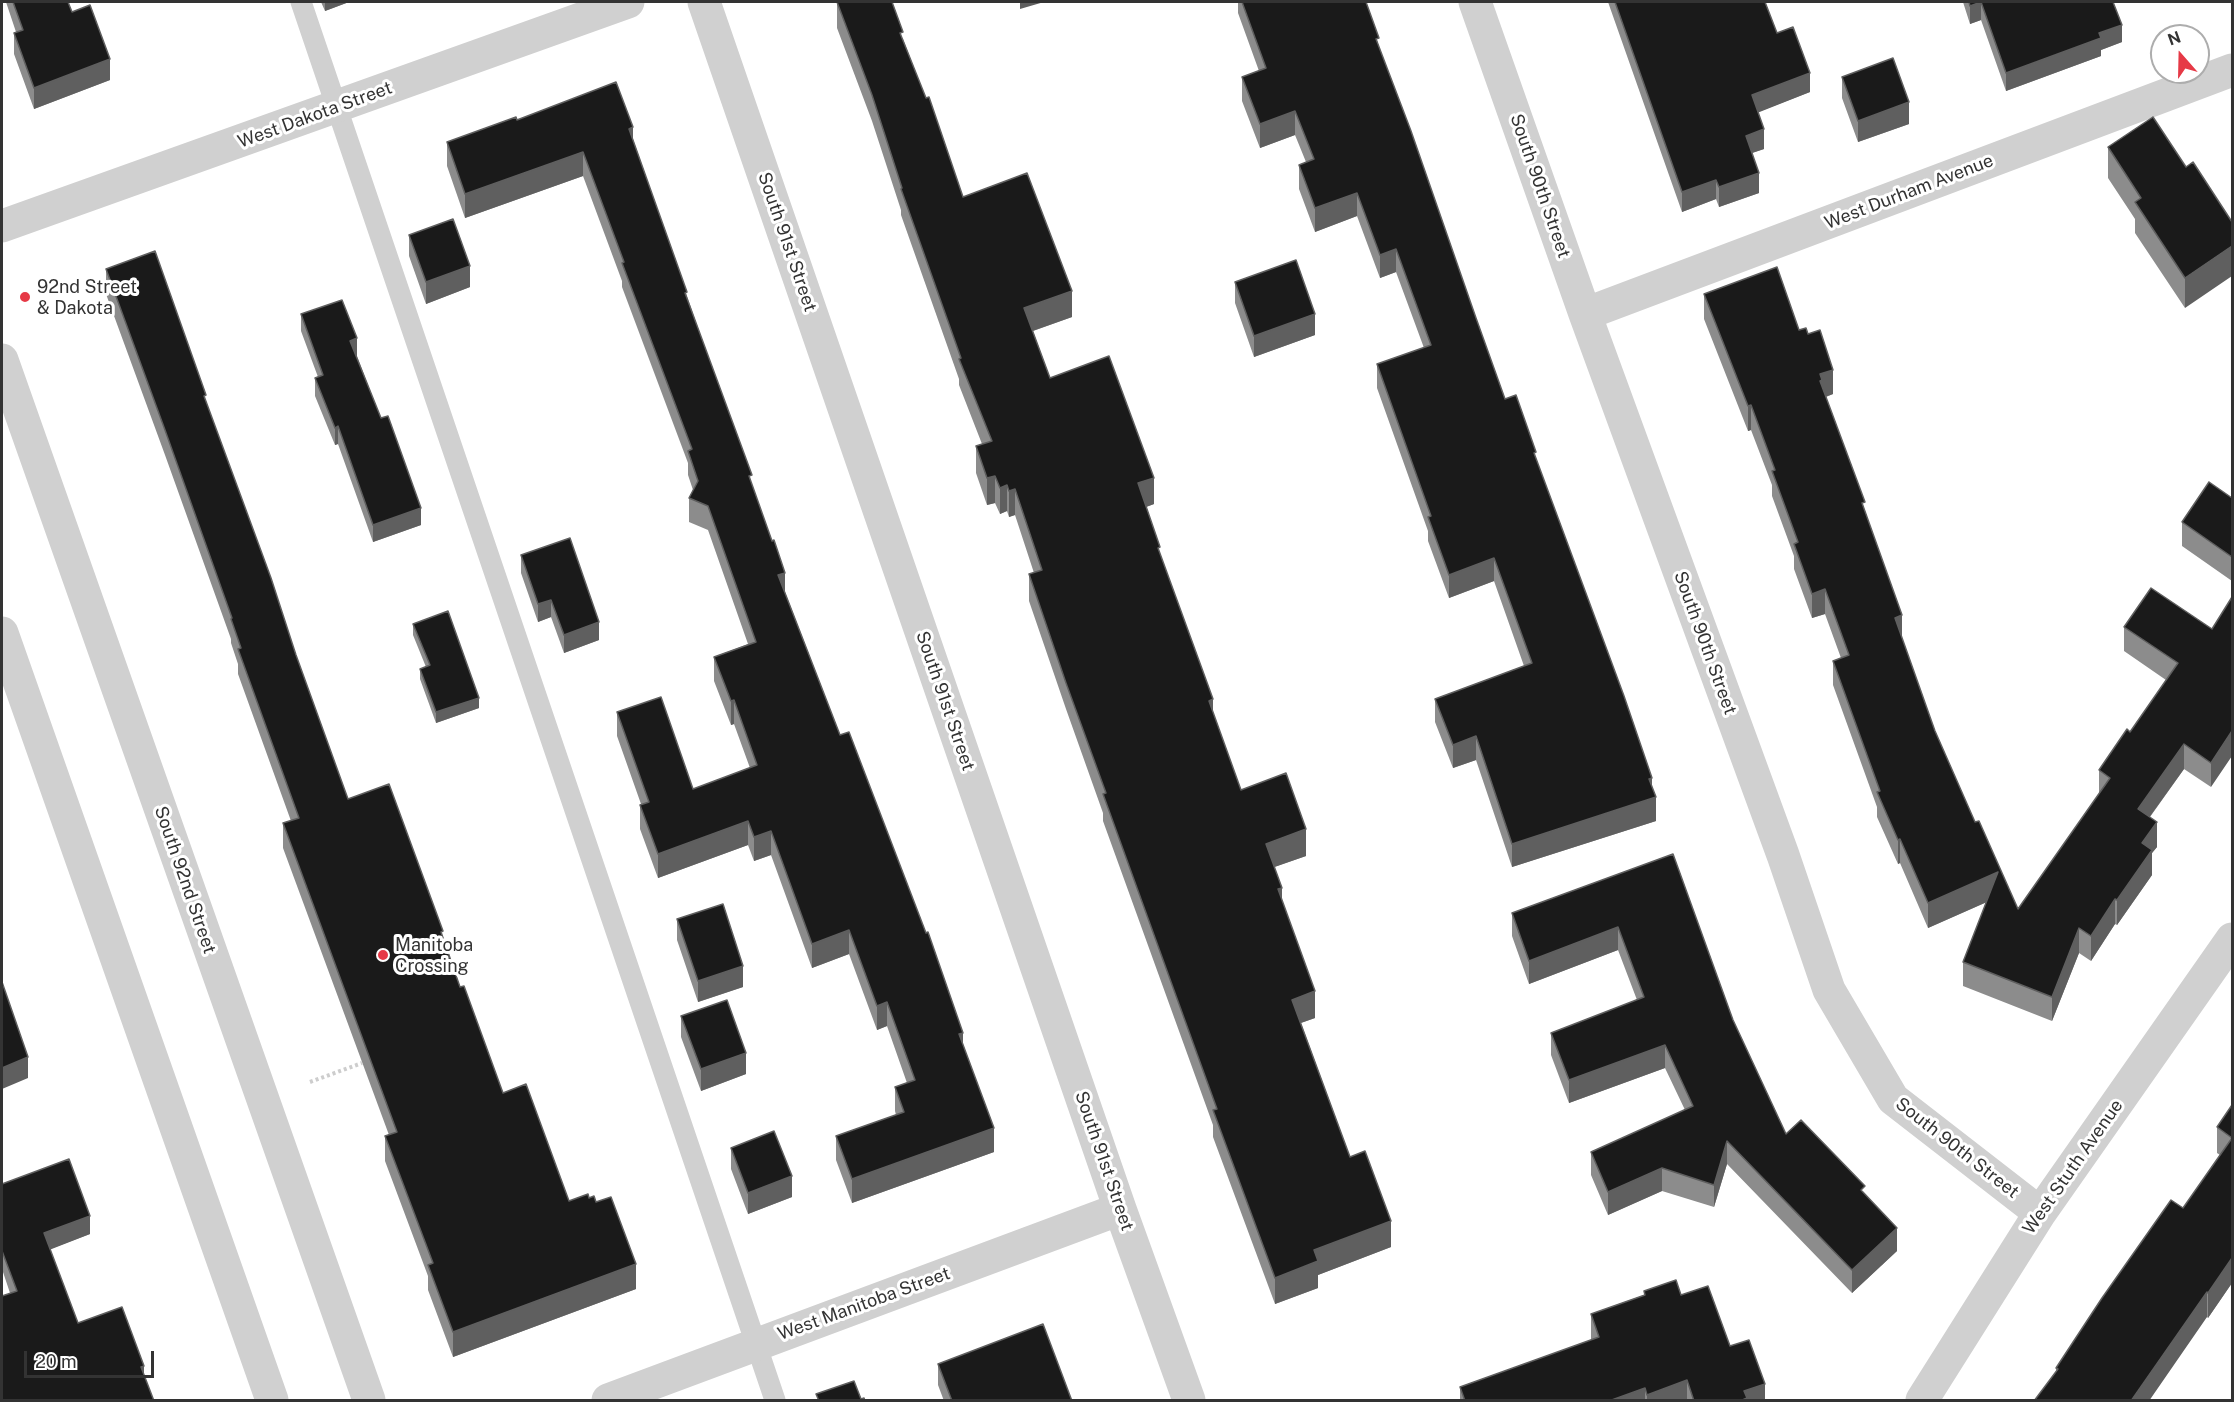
<!DOCTYPE html>
<style>
body{margin:0}
#map{position:relative;width:2234px;height:1402px;overflow:hidden;background:#fff;font-family:"Public Sans",sans-serif}
canvas{display:block}
.frame{position:absolute;inset:0;border:3px solid #333;pointer-events:none}
.north{position:absolute;left:2150px;top:24px;width:60px;height:60px;box-sizing:border-box;background:#fff;border:2px solid #adadad;border-radius:50%;rotate:340deg;font-size:16px;font-weight:700;line-height:24px;text-align:center;color:#333}
.north::after{content:'';display:block;margin:auto;width:21px;height:27px;background:#e63946;clip-path:polygon(50% 0,100% 100%,50% 72%,0 100%)}
.scale{position:absolute;left:24px;top:1351px;width:130px;height:27px;box-sizing:border-box;border:3px solid #333;border-top:0;padding-left:8px;font-size:18px;line-height:21px;white-space:nowrap;color:#333;-webkit-text-stroke:4px #fff;paint-order:stroke}
</style>
<div id="map">
<canvas width="2234" height="1402"></canvas>
<div class="frame"></div>
<div class="north">N</div>
<div class="scale">20 m</div>
</div>
<script>
const ctx = document.querySelector('canvas').getContext('2d');
ctx.lineJoin = 'round';
const poly = rows => new Path2D(rows.map(r => 'M' + r).join(''));
function strokePath(path, color, width, dash) { ctx.strokeStyle = color; ctx.lineWidth = width; ctx.lineCap = dash ? 'butt' : 'round'; ctx.setLineDash(dash || []); ctx.stroke(path); }
function fill(path, color) { ctx.fillStyle = color; ctx.fill(path, 'evenodd'); }
function label(font, color, halo, rows, align = 'center') {
  ctx.font = font + ' "Public Sans",sans-serif'; ctx.lineWidth = 6; ctx.setLineDash([]); ctx.textBaseline = 'middle'; ctx.strokeStyle = halo; ctx.fillStyle = color; for (const [text, x, y, turn = 0] of rows) {
    ctx.save(); ctx.translate(x, y); ctx.rotate((+turn || 0) * Math.PI / 180); ctx.textAlign = isNaN(turn) ? turn : align; if (halo) ctx.strokeText(text, 0, 0); ctx.fillText(text, 0, 0); ctx.restore();
  }
}
const path = poly([
 [310,1082,362,1063]
]);
const service = poly([
 [301,2,775,1400]
]);
const minor = poly([
 [704,2,1120,1209,1189,1400],
 [1475,2,1585,314,1783,855,1829,990,1893,1099,2040,1213],
 [2,226,628,2],
 [1585,314,2232,70],
 [608,1400,1120,1209],
 [1922,1400,2040,1213,2232,939]
]);
const tertiary = poly([
 [2,360,369,1400],
 [2,633,272,1400]
]);
const wall = poly([
 [6,2,68,2,72,12,110,80,34,109,14,54,14,33,16,32],
 [321,2,349,2,325,11],
 [837,2,903,39,963,197,1072,317,1033,331,1050,378,1154,504,1146,507,1160,554,1213,713,1241,790,1306,856,1274,867,1282,900,1315,1018,1301,1023,1350,1157,1391,1247,1318,1275,1318,1288,1275,1304,1213,1137,1213,1125,1103,821,1103,813,1066,709,1029,601,1029,574,1034,573,1015,515,1009,517,1007,511,1000,514,995,503,987,505,976,473,976,446,982,444,959,385,959,379,901,215,901,210,872,121,837,28],
 [1238,2,1366,2,1379,47,1505,399,1536,459,1652,788,1656,821,1512,867,1476,760,1453,768,1435,722,1435,699,1524,666,1494,581,1449,598,1428,541,1428,531,1377,388,1377,364,1424,348,1396,272,1380,278,1357,216,1315,232,1299,189,1299,165,1306,162,1295,135,1260,148,1242,101,1242,77,1259,71,1238,13],
 [1608,2,1765,2,1777,33,1810,92,1758,112,1764,149,1752,153,1759,193,1719,207,1716,199,1682,212],
 [1963,2,2113,2,2122,42,2101,50,2101,56,2006,91,1981,20,1970,24],
 [1842,77,1909,124,1858,142,1842,98],
 [517,120,633,139,752,485,785,592,840,735,963,1044,994,1152,852,1203,836,1160,836,1136,896,1115,895,1111,895,1087,907,1083,887,1026,877,1030,849,954,812,968,771,855,754,861,748,845,658,878,640,829,640,805,641,804,617,736,617,712,693,789,750,768,734,724,731,725,714,681,714,657,748,644,708,530,689,522,689,498,693,490,688,475,688,463,622,287,622,281,583,176,465,218,447,166,447,142],
 [2108,147,2186,167,2185,308,2135,233,2135,219,2108,178],
 [409,235,470,287,426,304,409,256],
 [106,269,206,402,296,655,348,799,443,938,460,987,503,1093,569,1201,589,1198,596,1202,636,1289,453,1357,428,1290,428,1276,385,1161,385,1136,389,1135,283,848,283,823,291,821,238,674,238,664,231,643,231,639,165,455,106,294],
 [1235,282,1315,335,1254,357,1235,303],
 [1704,294,1799,330,1833,394,1826,397,1865,511,1902,639,1935,731,1975,822,2018,909,2099,794,2099,770,2130,732,2166,680,2124,651,2124,627,2212,629,2211,787,2184,769,2150,817,2157,847,2152,853,2152,875,2117,925,2115,924,2091,961,2079,953,2052,1021,1963,986,1963,962,1987,902,1928,928,1900,863,1898,864,1877,817,1877,807,1833,685,1833,661,1841,658,1825,614,1812,618,1794,569,1794,556,1772,496,1772,485,1751,430,1748,431,1704,319],
 [301,314,357,356,421,525,373,542,338,444,335,445,315,396,315,378,318,377,301,331],
 [2232,498,2232,581,2182,546,2182,522],
 [521,555,599,640,564,653,551,617,538,622,521,573],
 [413,624,479,708,436,723,420,679,420,669,426,667,413,635],
 [1673,854,1733,1020,1786,1134,1865,1194,1897,1251,1852,1293,1727,1164,1714,1207,1662,1191,1608,1215,1591,1175,1591,1152,1685,1110,1665,1068,1569,1103,1551,1055,1551,1033,1637,1000,1618,950,1529,984,1512,936,1512,913],
 [677,919,743,987,698,1002,677,940],
 [681,1016,746,1074,701,1091,681,1037],
 [2232,1105,2232,1283,2208,1318,2207,1317,2056,1371,2056,1368,2183,1208,2220,1155,2217,1153,2217,1127],
 [731,1148,792,1197,748,1214,731,1169],
 [2,1184,90,1234,50,1249,78,1323,144,1376,10,1293,2,1269],
 [1644,1291,1681,1295,1730,1346,1765,1401,1460,1401,1460,1387,1591,1340,1591,1314,1644,1295],
 [938,1364,1072,1401,944,1401,938,1385]
]);
const shadedWall = poly([
 [325,2,349,2,325,11],
 [1020,2,1044,2,1020,9],
 [1981,2,1981,20,1970,24,1970,6],
 [2122,25,2122,42,2101,50,2101,56,2006,91,2006,73,2099,33],
 [110,59,110,80,34,109,34,88],
 [1810,73,1810,92,1752,115,1752,95],
 [1909,102,1909,124,1858,142,1858,121],
 [1295,111,1295,135,1260,148,1260,124],
 [633,127,633,151,629,129],
 [1764,129,1764,149,1746,155,1746,136],
 [583,152,583,176,465,218,465,194],
 [1759,173,1759,193,1719,207,1719,187],
 [1716,180,1716,199,1682,212,1682,192],
 [1357,193,1357,216,1315,232,1315,208],
 [2232,246,2232,276,2185,308,2185,278],
 [1396,249,1396,272,1380,278,1380,255],
 [470,266,470,287,426,304,426,282],
 [1072,291,1072,317,1024,334,1024,308],
 [1315,314,1315,335,1254,357,1254,336],
 [357,338,357,356,350,358,350,341],
 [1833,370,1833,394,1822,398,1820,374],
 [1751,405,1751,430,1748,431,1748,406],
 [338,426,338,444,335,445,335,428],
 [995,476,995,503,987,505,987,478],
 [1154,478,1154,504,1138,510,1138,483],
 [1007,485,1007,511,1000,514,1000,488],
 [1015,489,1015,515,1009,517,1009,491],
 [421,508,421,525,373,542,373,525],
 [1494,558,1494,581,1449,598,1449,575],
 [785,573,785,597,778,575],
 [1825,589,1825,614,1812,618,1812,594],
 [551,600,551,617,538,622,538,604],
 [1902,615,1902,640,1895,618],
 [599,622,599,640,564,653,564,635],
 [479,698,479,708,436,723,436,712],
 [1213,699,1213,726,1209,701],
 [734,700,734,724,731,725,731,701],
 [2232,731,2232,756,2211,787,2211,763],
 [1476,736,1476,760,1453,768,1453,745],
 [2184,744,2184,769,2138,833,2138,809],
 [1652,778,1652,798,1656,797,1656,821,1512,867,1512,844],
 [748,821,748,845,658,878,658,854],
 [2157,822,2157,847,2152,853,2152,875,2117,925,2117,900,2142,843],
 [1306,829,1306,856,1266,870,1266,844],
 [771,831,771,855,754,861,754,837],
 [1900,839,1900,863,1898,864,1898,840],
 [1998,872,1998,897,1928,928,1928,903],
 [1282,888,1282,914,1278,889],
 [2115,899,2115,924,2091,961,2091,936],
 [1618,927,1618,950,1529,984,1529,961],
 [2079,928,2079,953,2052,1021,2052,997],
 [849,930,849,954,812,968,812,944],
 [743,966,743,987,698,1002,698,981],
 [1315,991,1315,1018,1292,1026,1292,1000],
 [887,1002,887,1026,877,1030,877,1006],
 [963,1033,963,1057,959,1034],
 [1665,1045,1665,1068,1569,1103,1569,1080],
 [746,1053,746,1074,701,1091,701,1069],
 [28,1057,28,1078,2,1089,2,1068],
 [994,1128,994,1152,852,1203,852,1179],
 [1727,1141,1727,1164,1714,1207,1714,1185],
 [1662,1168,1662,1191,1608,1215,1608,1192],
 [792,1176,792,1197,748,1214,748,1193],
 [90,1216,90,1234,44,1252,44,1233],
 [1391,1221,1391,1247,1318,1275,1318,1288,1275,1304,1275,1278,1314,1250],
 [1897,1228,1897,1251,1852,1293,1852,1270],
 [2232,1258,2232,1283,2208,1318,2208,1293],
 [636,1264,636,1289,453,1357,453,1332],
 [2207,1292,2207,1317,2149,1401,2131,1401],
 [144,1366,144,1384,141,1367],
 [1687,1380,1687,1401,1647,1401,1647,1395],
 [1765,1384,1765,1401,1740,1401,1744,1391],
 [1645,1388,1645,1401,1609,1401]
]);
const building = poly([
 [13,2,68,2,72,12,90,5,110,59,34,88,14,33,23,30,13,2],
 [837,2,892,2,903,32,900,33,926,98,929,97,963,197,1027,173,1072,291,1024,308,1050,378,1109,356,1154,478,1138,483,1160,547,1158,548,1213,699,1209,701,1241,790,1286,773,1306,829,1266,844,1282,888,1278,889,1315,991,1292,1000,1350,1157,1365,1151,1391,1221,1314,1250,1318,1261,1275,1278,1213,1110,1217,1109,1103,794,1106,793,1066,683,1029,574,1042,570,1015,489,1009,491,1007,485,1000,488,995,476,987,478,976,446,992,441,959,359,961,358,901,189,902,188,872,95,837,2],
 [1242,2,1366,2,1379,38,1376,39,1411,131,1476,318,1505,399,1516,395,1536,452,1534,453,1624,696,1652,778,1649,779,1656,797,1512,844,1476,736,1453,745,1435,699,1532,663,1494,558,1449,575,1428,517,1431,516,1377,364,1431,345,1396,249,1380,255,1357,193,1315,208,1299,165,1314,159,1295,111,1260,124,1242,77,1266,68,1242,2],
 [1615,2,1765,2,1777,33,1793,27,1810,73,1752,95,1764,129,1746,136,1759,173,1719,187,1716,180,1682,192,1615,2],
 [1969,2,2113,2,2122,25,2099,33,2101,38,2006,73,1981,2,1970,6,1969,2],
 [1893,58,1909,102,1858,121,1842,77,1893,58],
 [616,82,633,127,629,129,687,292,685,293,752,475,749,476,772,541,774,540,785,573,778,575,840,735,849,732,926,933,928,932,963,1033,959,1034,994,1128,852,1179,836,1136,904,1112,895,1087,915,1080,887,1002,877,1006,849,930,812,944,771,831,754,837,748,821,658,854,640,805,649,802,617,712,661,697,693,789,757,765,734,700,731,701,714,657,756,642,708,506,689,498,698,481,688,451,692,449,622,263,624,262,583,152,465,194,447,142,516,117,517,120,616,82],
 [2153,117,2186,167,2193,162,2232,222,2232,246,2185,278,2135,202,2141,198,2108,147,2153,117],
 [453,219,470,266,426,282,409,235,453,219],
 [155,251,206,395,204,396,271,578,296,655,348,799,389,784,443,931,441,932,460,987,464,986,503,1093,526,1084,569,1201,588,1194,589,1198,594,1196,596,1202,611,1197,636,1264,453,1332,428,1265,433,1263,385,1136,397,1132,283,823,299,818,238,649,241,648,231,619,232,618,165,430,106,269,155,251],
 [1296,260,1315,314,1254,336,1235,282,1296,260],
 [1777,267,1799,330,1806,328,1808,334,1820,330,1833,370,1820,374,1822,380,1820,381,1865,502,1862,503,1902,615,1895,618,1935,731,1975,822,1979,821,2018,909,2110,778,2099,770,2127,729,2130,732,2178,663,2124,627,2151,588,2212,629,2232,597,2232,731,2211,763,2184,744,2138,809,2157,822,2142,843,2152,850,2117,900,2115,899,2091,936,2079,928,2052,997,1963,962,1998,872,1928,903,1900,839,1898,840,1877,792,1880,791,1833,661,1849,655,1825,589,1812,594,1794,544,1798,542,1772,471,1775,470,1751,405,1748,406,1704,294,1777,267],
 [342,300,357,338,350,341,381,418,388,416,421,508,373,525,338,426,335,428,315,378,323,375,301,314,342,300],
 [2209,482,2232,498,2232,557,2182,522,2209,482],
 [570,538,599,622,564,635,551,600,538,604,521,555,570,538],
 [448,611,479,698,436,712,420,669,430,665,413,624,448,611],
 [1673,854,1733,1020,1786,1134,1801,1120,1865,1186,1861,1190,1897,1228,1852,1270,1727,1141,1714,1185,1662,1168,1608,1192,1591,1152,1693,1106,1665,1045,1569,1080,1551,1033,1644,997,1618,927,1529,961,1512,913,1673,854],
 [723,904,743,966,698,981,677,919,723,904],
 [2,982,28,1057,2,1068,2,982],
 [727,1000,746,1053,701,1069,681,1016,727,1000],
 [2232,1105,2232,1258,2208,1293,2207,1292,2131,1401,2034,1401,2058,1369,2056,1368,2102,1298,2171,1200,2183,1208,2232,1138,2217,1127,2232,1105],
 [774,1131,792,1176,748,1193,731,1148,774,1131],
 [69,1159,90,1216,44,1233,78,1323,122,1307,144,1366,141,1367,154,1401,2,1401,2,1296,17,1291,2,1251,2,1184,69,1159],
 [1676,1280,1681,1295,1708,1286,1730,1346,1749,1340,1765,1384,1744,1391,1747,1398,1740,1401,1694,1401,1687,1380,1647,1395,1645,1388,1609,1401,1465,1401,1460,1387,1599,1337,1591,1314,1645,1295,1644,1291,1676,1280],
 [1043,1324,1072,1401,952,1401,938,1364,1043,1324],
 [854,1381,861,1399,864,1398,865,1401,819,1401,816,1394,854,1381]
]);
const markers = [
 [25,297,6,"#e63946"],
 [383,955,6,"#e63946"]
];
const streetNames = [
 ["West Dakota Street",315,115,-20],
 ["South 90th Street",1540,186,71],
 ["West Durham Avenue",1909,192,-21],
 ["South 91st Street",787,242,71],
 ["South 90th Street",1705,643,70],
 ["South 91st Street",945,701,71],
 ["South 92nd Street",185,880,71],
 ["South 90th Street",1957,1148,38],
 ["South 91st Street",1104,1161,71],
 ["West Stuth Avenue",2073,1167,-55],
 ["West Manitoba Street",864,1304,-20]
];
const poiNames = [
 ["92nd Street",37,287],
 ["& Dakota",37,308],
 ["Manitoba",395,945],
 ["Crossing",395,966]
];
strokePath(path, '#cdcdcd', 4, [3, 3]);
strokePath(service, '#d0d0d0', 21);
strokePath(minor, '#d0d0d0', 33);
strokePath(tertiary, '#d0d0d0', 33);
fill(wall, '#8c8c8c');
fill(shadedWall, '#5f5f5f');
fill(building, '#1a1a1a');
strokePath(building, '#5f5f5f', 1.5);
for (const [x, y, r, color] of markers) { const dot = new Path2D(); dot.arc(x, y, r, 0, 2 * Math.PI); ctx.fillStyle = color; ctx.fill(dot); strokePath(dot, '#fff', 2); }
label('18px', '#333', '#fff', streetNames);
label('18px', '#333', '#fff', poiNames, 'left');
</script>
